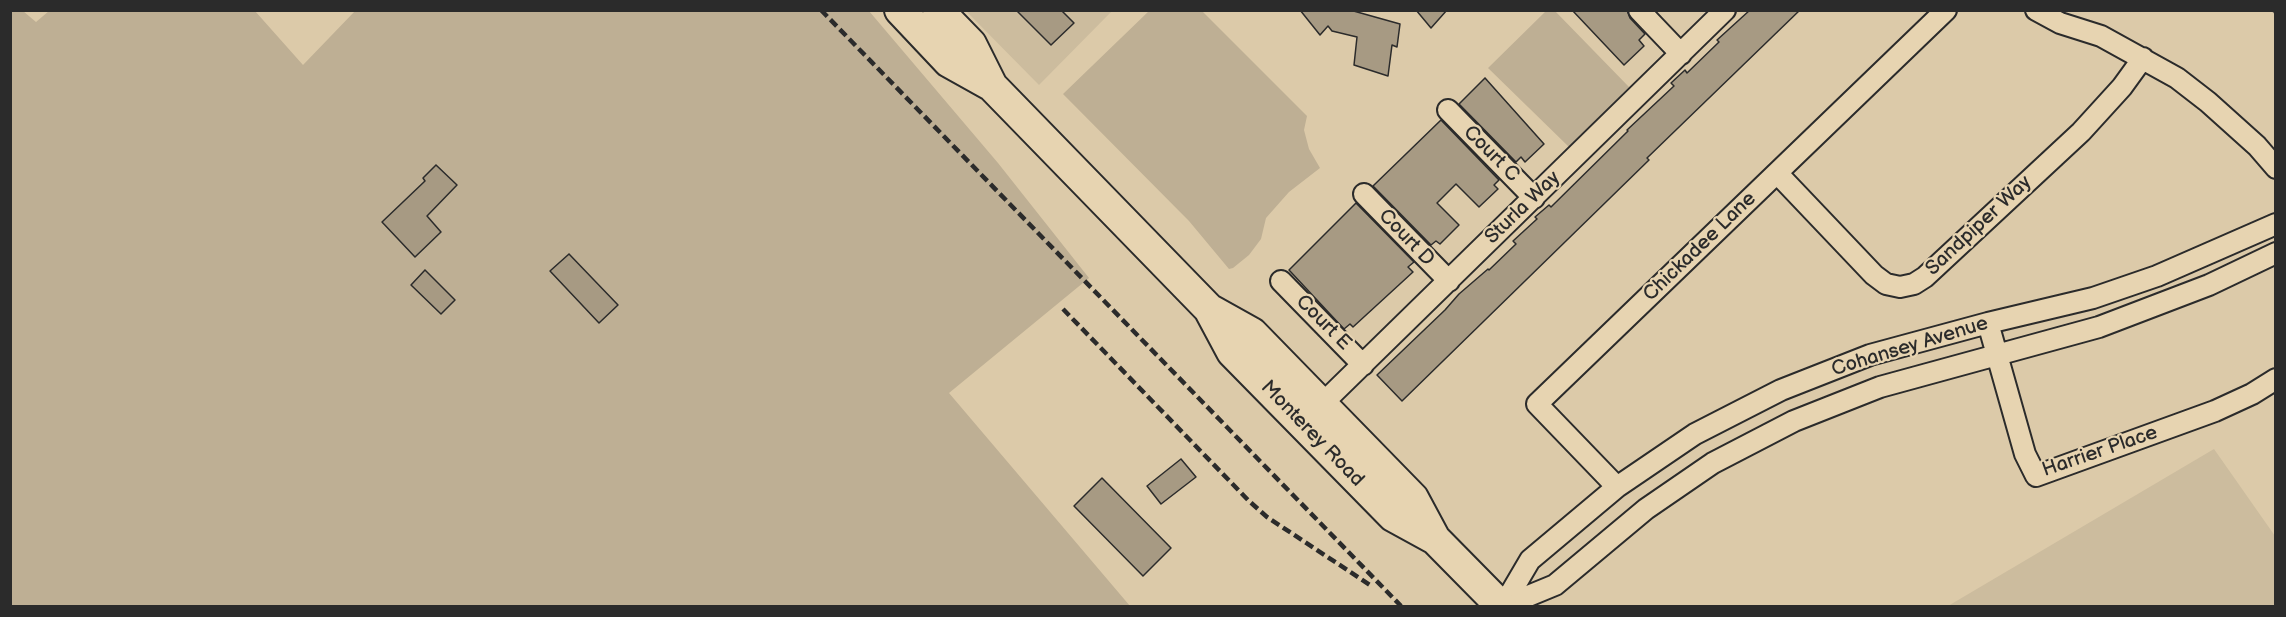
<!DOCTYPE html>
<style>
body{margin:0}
#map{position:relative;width:2286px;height:617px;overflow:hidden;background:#dccaa9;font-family:"Balsamiq Sans",sans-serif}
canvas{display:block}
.frame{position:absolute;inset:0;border:12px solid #2b2b2b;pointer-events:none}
</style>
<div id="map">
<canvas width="2286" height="617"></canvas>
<div class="frame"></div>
</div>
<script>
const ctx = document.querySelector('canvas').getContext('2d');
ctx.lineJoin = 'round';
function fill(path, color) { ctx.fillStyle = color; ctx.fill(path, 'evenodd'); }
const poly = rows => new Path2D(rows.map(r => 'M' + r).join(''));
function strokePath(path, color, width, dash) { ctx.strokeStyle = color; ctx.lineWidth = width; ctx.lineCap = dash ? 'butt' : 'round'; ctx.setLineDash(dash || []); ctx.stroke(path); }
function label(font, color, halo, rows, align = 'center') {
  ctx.font = font + ' "Balsamiq Sans",sans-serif'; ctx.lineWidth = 4.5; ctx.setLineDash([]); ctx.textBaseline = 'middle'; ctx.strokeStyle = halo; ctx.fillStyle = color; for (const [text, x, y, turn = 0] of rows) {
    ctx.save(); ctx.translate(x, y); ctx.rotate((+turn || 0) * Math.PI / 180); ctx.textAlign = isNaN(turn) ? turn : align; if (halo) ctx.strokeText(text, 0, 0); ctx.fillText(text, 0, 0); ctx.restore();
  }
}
const built = poly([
 [966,11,1112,11,1039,85],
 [2214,449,2275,536,2275,606,1948,606]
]);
const green = poly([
 [1150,10,1202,11,1307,116,1304,130,1309,149,1320,168,1289,192,1266,218,1261,239,1249,255,1233,268,1229,269,1189,221,1063,94],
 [10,11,23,11,36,22,49,11,255,11,303,65,355,11,869,11,998,163,1089,278,949,393,1130,606,11,606],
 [1546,11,1555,11,1629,87,1569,147,1488,68]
]);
const stream = poly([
 [2274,10,2276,12]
]);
const building = poly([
 [1016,10,1061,10,1074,23,1051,45,1016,10],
 [1300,10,1350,10,1400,24,1397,47,1392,45,1388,76,1354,65,1357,37,1332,31,1328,26,1320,35,1300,10],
 [1416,10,1447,10,1431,28,1416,10],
 [1572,10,1627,10,1630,18,1645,34,1639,40,1644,46,1624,65,1572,10],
 [1750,10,1800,10,1647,158,1649,160,1402,401,1377,375,1445,310,1459,294,1488,269,1489,270,1516,244,1513,241,1537,219,1535,217,1549,205,1551,207,1628,131,1627,130,1674,86,1671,83,1685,70,1687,73,1719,42,1717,40,1750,10],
 [1485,78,1544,144,1525,162,1521,157,1516,162,1459,104,1485,78],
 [1441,120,1499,180,1494,185,1498,189,1479,207,1456,184,1437,203,1459,225,1440,244,1436,241,1431,245,1373,186,1441,120],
 [436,165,457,185,427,216,441,232,415,257,382,222,425,181,423,178,436,165],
 [1356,203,1414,262,1408,267,1413,272,1353,327,1350,324,1344,329,1289,270,1356,203],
 [569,254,618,305,599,323,550,271,569,254],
 [425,270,455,300,441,314,411,285,425,270],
 [1181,459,1196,477,1161,504,1147,486,1181,459],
 [1102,478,1171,548,1143,576,1074,506,1102,478]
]);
const minor = poly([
 [1639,10,1681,54],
 [2036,10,2060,23,2101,36,2177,78,2208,102,2257,146,2276,168],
 [1448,110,1534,198],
 [1777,173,1874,275,1886,284,1900,287,1914,284,1925,277,2081,132,2122,87,2143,58],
 [1364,194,1449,281],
 [1281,281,1363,365],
 [1988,323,2025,454,2036,476,2215,411,2252,394,2276,379],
 [1321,405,1725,10],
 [1617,487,1537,404,1946,10],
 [1503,606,1530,560,1617,487,1695,434,1781,390,1870,355,1988,323,2093,298,2157,276,2276,224],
 [1504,606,1555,585,1646,509,1713,463,1794,421,1880,387,2099,327,2209,285,2276,253]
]);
const primary = poly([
 [900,10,949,62,992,86],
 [938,10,971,44,992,86,1209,309,1232,352,1393,516,1435,539],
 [1209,309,1252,333,1413,498,1435,539,1501,606]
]);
const rail = poly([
 [821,10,1401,606],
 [1063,309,1249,501,1267,517,1373,587]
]);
const streetNames = [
 ["Court C",1491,154,45],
 ["Sturla Way",1523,208,-44],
 ["Sandpiper Way",1979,226,-43],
 ["Court D",1406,238,46],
 ["Chickadee Lane",1700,247,-44],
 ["Court E",1323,323,45],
 ["Cohansey Avenue",1910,347,-17],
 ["Monterey Road",1312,434,46],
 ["Harrier Place",2100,452,-19]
];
fill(built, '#ccbc9e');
fill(green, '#beaf94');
strokePath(stream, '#696358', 5);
fill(building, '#a79a83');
strokePath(building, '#2b2b2b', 1.5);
strokePath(minor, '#2b2b2b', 24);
strokePath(primary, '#2b2b2b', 34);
strokePath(minor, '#e7d4b1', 20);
strokePath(primary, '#e7d4b1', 30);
strokePath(rail, '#2b2b2b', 4.5, [9, 4.5]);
label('20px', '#2b2b2b', '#e7d4b1', streetNames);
</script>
